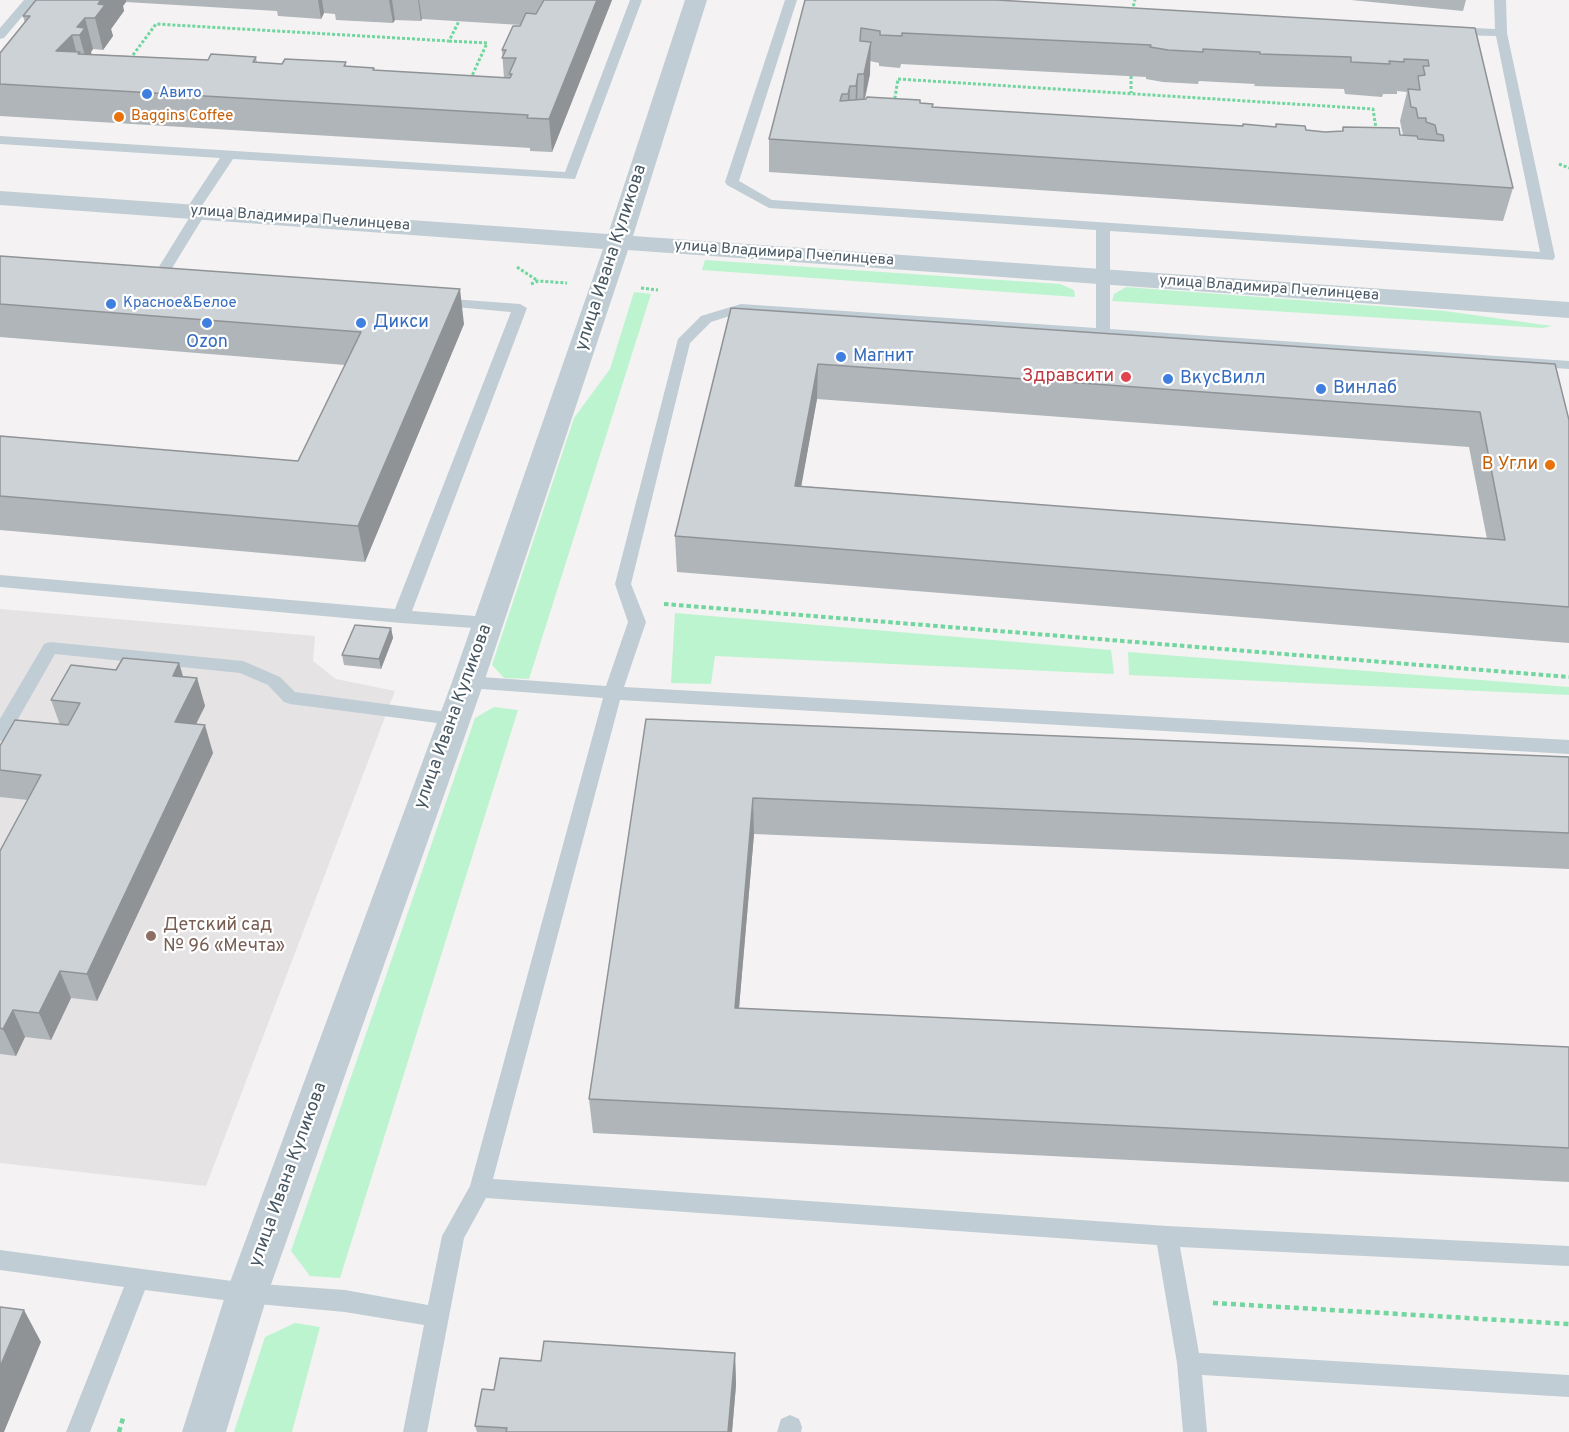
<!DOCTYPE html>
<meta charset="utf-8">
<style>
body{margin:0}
canvas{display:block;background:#f4f2f2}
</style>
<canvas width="1569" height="1432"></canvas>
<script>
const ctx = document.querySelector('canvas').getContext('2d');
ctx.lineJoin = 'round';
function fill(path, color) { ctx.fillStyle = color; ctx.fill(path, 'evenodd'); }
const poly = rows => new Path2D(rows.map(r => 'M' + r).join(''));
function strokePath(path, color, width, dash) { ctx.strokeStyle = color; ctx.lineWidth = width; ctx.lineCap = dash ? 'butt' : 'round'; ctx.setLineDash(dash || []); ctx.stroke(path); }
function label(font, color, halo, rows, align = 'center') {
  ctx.font = font + ' Overpass,sans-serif'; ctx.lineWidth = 4.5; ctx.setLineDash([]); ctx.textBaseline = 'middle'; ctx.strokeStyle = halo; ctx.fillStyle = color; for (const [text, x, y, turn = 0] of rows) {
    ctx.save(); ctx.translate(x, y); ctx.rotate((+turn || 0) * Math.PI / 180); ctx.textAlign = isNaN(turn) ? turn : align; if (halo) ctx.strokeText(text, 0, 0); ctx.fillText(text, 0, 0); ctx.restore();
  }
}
const education = poly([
 [0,609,315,636,313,661,336,679,395,691,206,1186,0,1163]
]);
const green = poly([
 [705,260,1060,284,1074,290,1075,297,702,270],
 [1126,287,1445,311,1552,326,1543,328,1112,301,1114,294],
 [634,292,651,294,529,679,504,678,492,665,574,418,610,369],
 [675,613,1111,650,1114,674,715,656,711,684,671,683],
 [1128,652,1569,687,1569,695,1129,675],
 [494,707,518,710,340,1278,310,1276,291,1251,475,718],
 [295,1323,320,1327,292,1432,234,1432,265,1337]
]);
const pathFar2 = poly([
 [1132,11,1135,0],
 [449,41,487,43,471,78],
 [130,59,156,24,449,41,459,21],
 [1131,76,1131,93],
 [898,79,1373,109,1379,147,892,116,898,79],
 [1559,164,1569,168],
 [517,267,538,281],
 [531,284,538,281,567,283],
 [641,288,658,290]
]);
const pathFar1 = poly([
 [664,604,1569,677]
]);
const path = poly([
 [1213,1303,1569,1324],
 [119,1432,123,1418]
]);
const lane = poly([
 [24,0,36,0,4,38,0,39,0,28,24,0],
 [630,0,642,0,575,179,233,159,201,207,207,211,166,278,159,282,152,278,191,215,185,211,220,158,0,144,0,136,565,172,630,0],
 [785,0,797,0,739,181,772,200,1540,252,1496,36,1453,35,1447,31,1453,27,1495,29,1494,0,1506,0,1507,33,1555,257,1553,260,1110,231,1110,329,1569,361,1569,369,742,312,711,322,690,343,631,584,646,622,624,687,1569,740,1569,754,620,700,493,1179,1167,1226,1569,1246,1569,1266,1180,1247,1199,1353,1569,1375,1569,1397,1202,1375,1207,1432,1183,1432,1177,1363,1157,1245,486,1198,464,1238,427,1432,403,1432,424,1325,345,1312,247,1303,145,1290,90,1432,66,1432,124,1287,0,1270,0,1250,247,1283,345,1290,428,1305,442,1236,470,1186,603,698,468,688,462,686,459,682,462,678,468,676,606,686,628,622,615,584,678,339,701,316,741,304,1096,328,1096,230,769,208,727,185,725,182,785,0],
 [438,298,520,304,527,308,412,611,488,617,494,619,497,623,494,627,488,629,401,623,0,587,0,575,395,609,511,312,433,305,431,302,438,298],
 [50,642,243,661,280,677,295,692,453,713,459,714,462,719,459,724,453,725,290,704,284,702,268,685,240,673,55,654,6,740,0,741,0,719,44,644,50,642],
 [790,1415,799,1419,802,1427,801,1432,777,1432,781,1419,790,1415]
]);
const street = poly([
 [685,0,707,0,633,236,1569,302,1569,318,628,250,484,682,268,1293,226,1432,182,1432,226,1293,452,682,603,249,0,205,0,191,608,234,685,0]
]);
const wall = poly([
 [36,0,612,0,552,152,530,151,530,148,0,116,0,53,25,23,23,16],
 [126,2,277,11,278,16,321,19,324,13,335,14,336,20,393,23,395,20,421,21,422,19,521,25,502,50,504,78,375,70,374,68,346,66,346,62,282,64,257,63,256,57,208,60,91,54,91,52,93,49,103,50,113,36,111,29,124,11,123,6],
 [805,0,1475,28,1513,188,1503,221,769,172,769,139],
 [870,61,879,63,879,66,900,68,901,64,1146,77,1146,79,1163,82,1198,84,1199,81,1255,84,1254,86,1344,89,1345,94,1382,97,1383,94,1397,94,1397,91,1407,92,1400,121,1403,135,1343,127,1342,131,1325,132,1306,130,1276,124,1276,127,1243,126,932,107,920,103,865,99,870,74],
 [1351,0,1466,0,1463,11],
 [0,256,464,324,365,562,0,530,0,436,298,461,345,365,0,337],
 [731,308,1569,420,1569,643,677,572,675,536],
 [817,399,1469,447,1487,539,801,486],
 [391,628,393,638,381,669,344,665,342,655],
 [179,663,183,676,197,678,205,706,196,724,213,753,97,1001,71,998,51,1040,25,1037,16,1056,0,1054,0,851,28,800,0,797,0,746,60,725,51,700,116,670],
 [646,719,1569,757,1569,869,754,834,739,1008,1569,1047,1569,1182,593,1133,589,1099],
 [735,1353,736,1385,732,1432,477,1432,475,1426,494,1390,541,1361]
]);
const shadedWall = poly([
 [101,0,126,0,126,2,123,6,124,11,111,29,113,36,103,50,95,18,98,4],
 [318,0,322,0,324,13,321,19],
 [389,0,392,0,395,20,393,23],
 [418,0,419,0,422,19,421,21],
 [597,0,612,0,552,152,549,119],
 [85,18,93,49,91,52,93,60,88,67,77,27],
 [72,35,80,66,56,51],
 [871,42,870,74,863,106,864,74],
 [858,74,857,106,855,119,856,86],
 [850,86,849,118,847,127,848,94],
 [460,289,464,324,365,562,358,526],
 [818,364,817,399,795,521,795,486],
 [391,628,393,638,381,669,379,659],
 [179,663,187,691,173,676],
 [197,678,205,706,183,750,175,722],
 [205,725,213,753,97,1001,87,974],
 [753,798,754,834,736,1043,735,1008],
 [60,971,71,998,51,1040,39,1013],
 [13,1010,25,1037,16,1056,3,1029],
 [24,1310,41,1342,4,1432,0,1432,0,1367],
 [735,1353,736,1385,732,1432,728,1432]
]);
const building = poly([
 [36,0,101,0,98,4,105,5,95,18,85,18,77,27,85,28,80,35,72,35,56,51,80,52,78,54,208,60,211,54,256,57,253,62,282,64,285,59,346,62,344,66,374,68,373,70,510,78,512,74,509,74,516,58,502,58,506,50,502,50,513,26,520,26,526,13,536,14,544,0,597,0,549,119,527,118,528,115,0,84,0,53,30,16,23,16,36,0],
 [805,0,997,0,1475,28,1513,188,769,139,805,0],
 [861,28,880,31,880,35,902,36,902,33,1151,45,1150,47,1168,50,1203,52,1203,49,1260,52,1260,54,1351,57,1351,62,1390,64,1389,61,1404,62,1404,59,1428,60,1429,66,1423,66,1425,75,1418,76,1420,90,1408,89,1411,107,1416,108,1418,118,1426,118,1426,122,1435,125,1437,134,1443,135,1444,141,1418,139,1417,136,1400,135,1399,128,1343,127,1343,131,1325,132,1306,130,1305,126,1276,124,1276,127,1243,124,1243,126,932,107,933,104,920,103,920,100,867,97,866,99,840,101,842,94,848,94,850,86,856,86,858,74,864,74,871,42,860,41,861,28],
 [0,256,460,289,358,526,0,496,0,436,298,461,361,332,0,304,0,256],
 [731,308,1555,364,1569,420,1569,607,675,536,731,308],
 [818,364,1480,412,1505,540,795,486,818,364],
 [355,625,391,628,379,659,342,655,355,625],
 [123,658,179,663,173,676,197,678,175,722,205,725,87,974,60,971,39,1013,13,1010,3,1029,0,1028,0,851,41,775,0,770,0,746,15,720,68,725,80,703,51,700,71,665,116,670,123,658],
 [646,719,1569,757,1569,833,753,798,735,1008,1569,1047,1569,1148,589,1099,646,719],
 [0,1307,24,1310,0,1367,0,1307],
 [544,1341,735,1353,728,1432,506,1432,507,1428,475,1426,482,1389,494,1390,500,1358,541,1361,544,1341]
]);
const markers = [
 [147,94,6,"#3f7fe0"],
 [119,117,6,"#e8710a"],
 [111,304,6,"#3f7fe0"],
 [207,323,6,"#3f7fe0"],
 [361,323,6,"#3f7fe0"],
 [841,357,6,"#3f7fe0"],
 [1126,377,6,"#e0444e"],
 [1168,379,6,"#3f7fe0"],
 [1321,389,6,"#3f7fe0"],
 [1550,465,6,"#e8710a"],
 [151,936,6,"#8d6e63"]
];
const farShopnames = [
 ["Авито",159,94],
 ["Красное&Белое",123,304]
];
const farFoodnames = [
 ["Baggins Coffee",131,117]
];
const farStreetnames = [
 ["улица Владимира Пчелинцева",300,219,4],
 ["улица Владимира Пчелинцева",784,254,4],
 ["улица Владимира Пчелинцева",1269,289,4]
];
const streetNames = [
 ["улица Ивана Куликова",612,258,-72],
 ["улица Ивана Куликова",454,717,-70],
 ["улица Ивана Куликова",289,1175,-70]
];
const shopNames = [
 ["Дикси",373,323],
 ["Ozon",207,343,"center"],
 ["Магнит",853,357],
 ["ВкусВилл",1180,379],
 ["Винлаб",1333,389]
];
const healthNames = [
 ["Здравсити",1114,377]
];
const foodNames = [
 ["В Угли",1538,465]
];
const educationNames = [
 ["Детский сад",163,926],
 ["№ 96 «Мечта»",163,947]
];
fill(education, '#e5e3e4');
fill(green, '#bdf4d0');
strokePath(pathFar2, '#71d69f', 3, [3, 2]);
strokePath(pathFar1, '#71d69f', 4, [4.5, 3]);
strokePath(path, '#71d69f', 4.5, [5, 4]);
fill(lane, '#c1cdd4');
fill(street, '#c1cdd4');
fill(wall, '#b0b5b9');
fill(shadedWall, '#909396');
fill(building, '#cdd2d7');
strokePath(building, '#909396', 1.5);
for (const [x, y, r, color] of markers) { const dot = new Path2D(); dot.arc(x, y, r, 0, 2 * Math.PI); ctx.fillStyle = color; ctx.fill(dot); strokePath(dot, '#fff', 2); }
label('15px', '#366cbe', '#fff', farShopnames, 'left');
label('15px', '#c56008', '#fff', farFoodnames, 'left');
label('15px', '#475762', '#fff', farStreetnames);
label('18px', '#475762', '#fff', streetNames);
label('18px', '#366cbe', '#fff', shopNames, 'left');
label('18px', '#be3a42', '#fff', healthNames, 'right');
label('18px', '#c56008', '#fff', foodNames, 'right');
label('18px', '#785e54', '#fff', educationNames, 'left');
</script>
